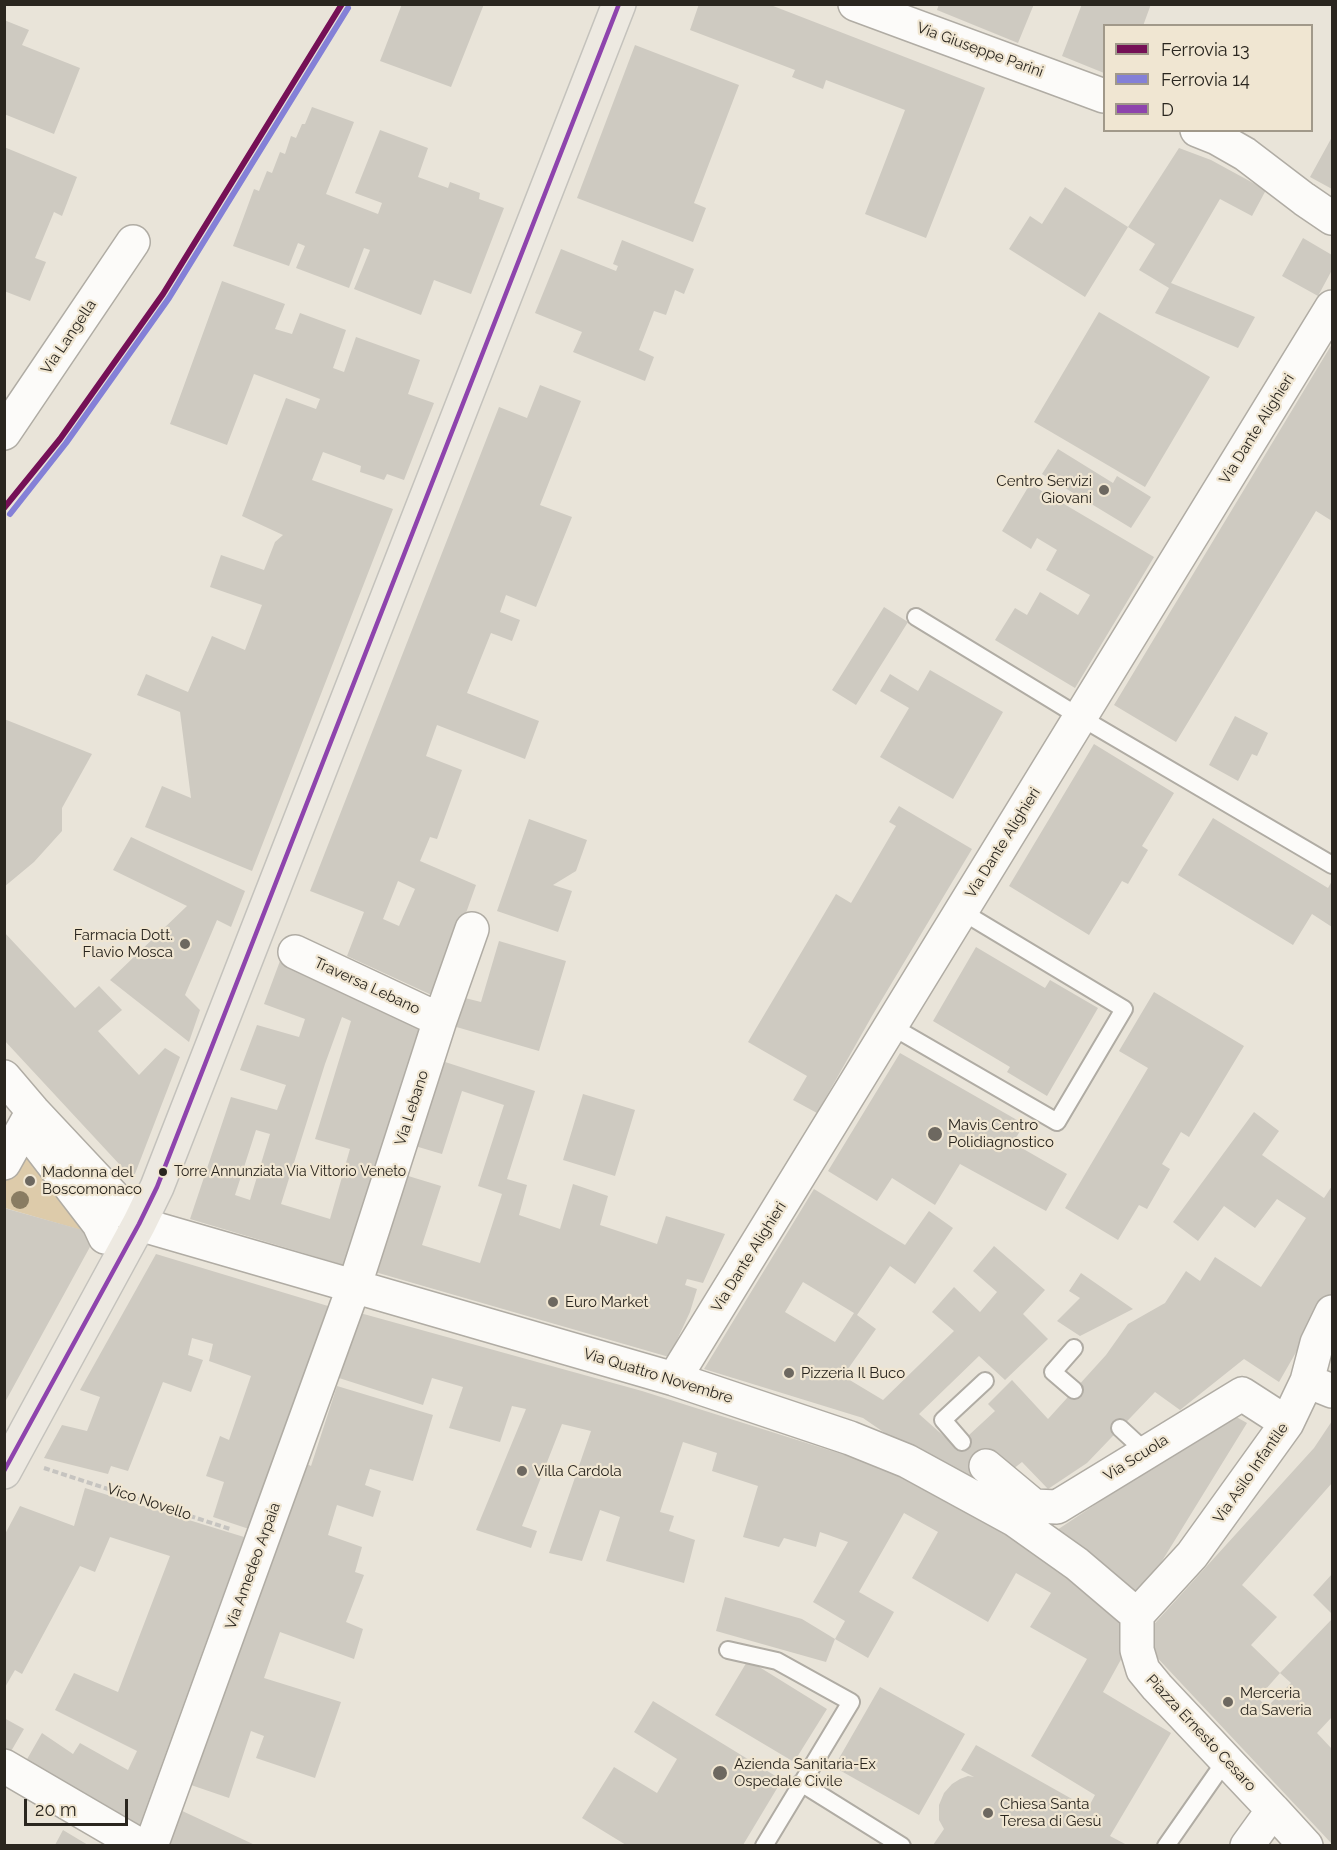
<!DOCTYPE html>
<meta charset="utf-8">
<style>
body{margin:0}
#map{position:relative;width:1337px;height:1850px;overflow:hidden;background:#e9e4d9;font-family:Raleway,sans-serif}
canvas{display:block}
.frame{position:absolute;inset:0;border:6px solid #2a261f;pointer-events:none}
.legend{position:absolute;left:1103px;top:24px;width:210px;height:108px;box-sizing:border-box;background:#f0e6d2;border:2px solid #a1998a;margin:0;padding:8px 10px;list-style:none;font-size:18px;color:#2a261f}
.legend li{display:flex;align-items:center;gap:12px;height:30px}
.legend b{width:30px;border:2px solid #a1998a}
.scale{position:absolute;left:24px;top:1799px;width:104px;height:27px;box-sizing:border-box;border:3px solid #2a261f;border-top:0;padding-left:8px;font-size:18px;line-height:21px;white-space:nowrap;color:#2a261f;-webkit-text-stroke:4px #f0e6d2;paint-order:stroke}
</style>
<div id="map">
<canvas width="1337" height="1850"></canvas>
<div class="frame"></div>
<ul class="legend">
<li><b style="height:8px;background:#751056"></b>Ferrovia 13</li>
<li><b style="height:8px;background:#8480d7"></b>Ferrovia 14</li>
<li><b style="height:8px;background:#8e44ad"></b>D</li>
</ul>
<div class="scale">20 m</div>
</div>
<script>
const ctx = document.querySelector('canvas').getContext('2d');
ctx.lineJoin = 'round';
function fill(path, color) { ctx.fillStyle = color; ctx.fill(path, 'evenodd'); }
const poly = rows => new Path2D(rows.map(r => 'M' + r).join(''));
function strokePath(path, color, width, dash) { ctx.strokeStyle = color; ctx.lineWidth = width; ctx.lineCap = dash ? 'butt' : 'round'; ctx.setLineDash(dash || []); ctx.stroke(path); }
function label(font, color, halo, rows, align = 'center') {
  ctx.font = font + ' Raleway,sans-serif'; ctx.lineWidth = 4.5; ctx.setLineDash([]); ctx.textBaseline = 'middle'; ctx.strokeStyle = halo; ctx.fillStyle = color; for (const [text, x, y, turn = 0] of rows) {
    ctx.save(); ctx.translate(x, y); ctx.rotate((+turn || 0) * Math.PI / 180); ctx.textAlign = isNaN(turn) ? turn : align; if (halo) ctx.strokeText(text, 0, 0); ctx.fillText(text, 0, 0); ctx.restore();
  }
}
const green = poly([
 [33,1138,105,1237,5,1208,4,1183]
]);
const building = poly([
 [402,4,484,4,451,87,380,61],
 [699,4,768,4,985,88,926,238,865,214,905,110,826,80,823,89,792,77,795,70,690,30],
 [939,4,1034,4,1018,43,937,10],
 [1082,4,1151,4,1143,26,1104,26,1104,73,1062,56],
 [4,20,29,30,22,45,80,68,54,134,4,114],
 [635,45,739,85,694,203,706,208,693,242,577,198],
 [312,107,354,122,326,194,378,214,382,203,355,193,380,130,428,148,418,177,448,188,450,182,480,193,479,199,504,208,471,294,434,280,421,315,354,289,370,250,364,248,349,288,296,268,305,246,298,243,289,266,233,246,254,189,259,191,267,171,272,173,280,152,285,154,291,136,296,138,302,124,305,124],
 [1332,137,1332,189,1310,177],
 [4,147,77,177,62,216,54,212,35,258,46,262,30,301,4,291],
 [1179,148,1211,160,1266,190,1252,216,1220,199,1171,283,1255,317,1238,348,1155,313,1169,288,1139,270,1155,244,1128,227,1085,297,1009,249,1030,216,1042,224,1065,187,1128,227],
 [1303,238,1332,255,1332,270,1318,296,1282,276],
 [622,240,694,269,684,294,675,290,666,315,654,311,639,350,654,357,645,381,573,352,582,332,535,313,561,249,616,271,618,266,613,264],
 [222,281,285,304,275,329,292,334,300,313,346,330,333,368,344,372,356,337,420,360,408,394,434,403,404,480,387,474,384,480,360,472,361,466,323,452,312,480,393,509,252,871,145,827,162,786,191,798,180,712,137,695,146,674,188,692,212,636,245,650,262,605,210,587,221,555,264,570,275,542,283,535,242,516,286,398,316,409,320,399,254,374,227,445,170,424],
 [1099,312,1210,377,1145,487,1034,422],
 [1332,344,1332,521,1316,511,1176,742,1114,705],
 [540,385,581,401,540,505,572,517,536,607,506,595,500,612,520,620,512,641,491,633,467,693,539,721,525,759,437,725,426,756,462,770,437,839,430,837,420,861,476,885,436,997,347,956,364,912,310,891,499,407,527,418],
 [398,881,415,889,399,926,383,919],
 [1058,449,1113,483,1117,476,1151,497,1131,528,1042,474],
 [1030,484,1154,557,1075,688,995,640,1015,608,1027,615,1040,592,1078,615,1090,595,1046,570,1057,550,1037,538,1031,549,1002,531],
 [884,607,908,622,856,705,832,690],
 [930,670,1003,712,953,799,880,757,909,708,880,691,890,674,918,691],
 [1235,716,1268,733,1257,756,1252,754,1238,781,1209,765],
 [4,719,92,754,62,808,62,831,34,862,4,887],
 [1094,744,1174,793,1142,846,1148,850,1128,884,1122,881,1089,935,1009,886],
 [899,806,972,849,872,1016,817,1113,793,1100,807,1076,748,1042,836,894,851,903,896,826,889,822],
 [1213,818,1328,888,1332,881,1332,927,1312,914,1293,945,1178,875],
 [529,819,587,840,576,871,553,885,572,891,558,932,497,911],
 [131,837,245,891,231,927,217,920,185,995,200,1010,189,1042,110,980,187,906,113,870],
 [4,932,75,1008,99,986,122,1010,98,1031,139,1075,165,1048,180,1057,133,1179,4,1040],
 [499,941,566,961,539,1051,453,1026,461,997,481,1002],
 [976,947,1045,988,1050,980,1098,1008,1047,1096,1007,1072,1010,1067,933,1021],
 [280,961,422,1029,347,1266,190,1219,231,1097,277,1110,286,1085,240,1070,257,1025,299,1037,305,1019,264,1004],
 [342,1017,351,1021,315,1139,350,1149,330,1219,281,1204,325,1064],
 [256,1130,270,1134,250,1200,235,1195],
 [1154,992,1244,1046,1189,1137,1181,1132,1162,1164,1170,1169,1147,1209,1139,1205,1118,1240,1065,1208,1148,1068,1119,1051],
 [900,1053,1024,1124,1013,1143,1067,1174,1046,1211,960,1164,935,1205,892,1178,877,1201,828,1171],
 [442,1061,535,1091,507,1179,527,1185,519,1215,560,1229,573,1184,608,1196,600,1225,657,1244,666,1216,725,1234,703,1283,687,1279,685,1285,697,1289,690,1312,669,1357,375,1272,405,1175,441,1186,422,1245,480,1263,502,1194,478,1186,504,1105,462,1091,442,1154,415,1146],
 [583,1094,635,1110,615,1176,563,1160],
 [1254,1112,1279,1131,1262,1155,1324,1198,1332,1186,1332,1294,1315,1319,1279,1382,1244,1359,1180,1410,1155,1392,1087,1463,1048,1489,1022,1462,1008,1473,974,1477,917,1455,863,1418,704,1369,814,1189,905,1245,929,1211,953,1228,915,1284,890,1266,857,1315,876,1329,843,1376,883,1400,954,1331,932,1312,954,1287,980,1312,997,1292,973,1271,994,1246,1045,1290,1023,1314,1048,1339,1005,1380,979,1356,919,1414,956,1447,995,1411,988,1404,1012,1380,1048,1419,1106,1355,1128,1324,1165,1303,1186,1271,1200,1281,1215,1257,1261,1287,1306,1218,1277,1199,1255,1228,1224,1206,1198,1241,1173,1222],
 [803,1282,854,1313,835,1342,785,1312],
 [4,1208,97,1234,4,1404],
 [156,1254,328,1306,249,1529,213,1517,224,1482,206,1476,220,1436,229,1440,251,1376,209,1361,213,1344,192,1338,188,1355,203,1360,191,1392,163,1382,128,1471,111,1466,108,1474,44,1458,62,1425,87,1431,100,1397,80,1390],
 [1081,1273,1133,1309,1080,1336,1057,1321,1080,1298,1069,1291],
 [360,1313,642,1391,889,1469,1008,1535,1066,1570,1124,1618,1124,1654,1103,1692,1171,1733,1110,1836,1127,1845,933,1845,944,1829,939,1820,939,1805,944,1793,952,1784,960,1779,968,1776,974,1777,961,1770,976,1745,1088,1808,1095,1795,1031,1756,1087,1659,1030,1627,1051,1593,1016,1573,988,1622,912,1578,938,1532,904,1513,859,1592,894,1612,868,1658,835,1639,826,1662,716,1631,725,1597,802,1619,835,1639,845,1621,813,1602,848,1542,820,1532,816,1547,784,1538,779,1547,743,1537,758,1486,712,1471,717,1453,683,1442,660,1512,674,1516,669,1531,695,1540,684,1583,606,1561,620,1517,600,1510,582,1561,549,1553,591,1431,562,1424,522,1526,537,1531,531,1548,476,1530,526,1409,512,1406,500,1442,449,1428,463,1387,432,1378,423,1405,339,1378],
 [337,1386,433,1415,413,1481,370,1469,365,1485,381,1491,373,1517,337,1505,328,1535,362,1547,355,1572,364,1575,346,1622,363,1629,354,1659,280,1632,264,1678,341,1702,315,1778,256,1758,264,1736,251,1731,229,1798,191,1785,305,1463,311,1466],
 [1231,1414,1247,1423,1138,1600,1054,1532],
 [1332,1421,1332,1483,1242,1585,1277,1617,1251,1645,1280,1673,1258,1698,1267,1707,1291,1683,1280,1673,1332,1619,1332,1717,1317,1733,1332,1749,1332,1844,1150,1650,1147,1632,1314,1448],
 [85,1488,244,1537,138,1829,26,1761,42,1733,73,1754,80,1743,128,1770,137,1751,55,1710,74,1673,118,1692,170,1556,110,1537,95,1572,80,1566,22,1674,15,1670,4,1689,4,1536,20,1506,74,1526],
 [1332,1574,1332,1614,1313,1595],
 [748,1660,827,1709,794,1762,715,1715],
 [880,1687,965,1734,919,1815,834,1767],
 [653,1701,782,1780,743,1845,626,1845,582,1818,614,1767,657,1793,677,1759,634,1732],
 [4,1718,24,1729,10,1753,4,1750],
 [178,1809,255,1845,165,1845],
 [63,1830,88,1845,55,1845]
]);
const path = poly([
 [44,1468,230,1529]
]);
const lane = poly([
 [916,617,1080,717,1332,865],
 [891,1026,1057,1122,1124,1009,961,911],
 [1074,1390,1053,1372,1074,1348],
 [1120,1428,1146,1452],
 [962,1442,943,1420,985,1381],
 [728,1650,777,1661,851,1702,764,1846],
 [801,1783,902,1846],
 [1166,1846,1226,1760]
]);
const street = poly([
 [855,4,1104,96],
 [1197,130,1217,138,1245,154,1304,199,1332,218],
 [4,433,133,242],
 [295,952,440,1020],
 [4,1077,33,1111,139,1224,674,1379,850,1438,907,1461,1015,1520,1077,1564,1137,1615],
 [33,1138,99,1224,105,1237],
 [4,1163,33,1111],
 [674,1379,1332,307],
 [1307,1381,1332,1391],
 [986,1466,1034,1506,1057,1507,1242,1394,1287,1423],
 [1137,1615,1192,1555,1287,1423,1307,1381,1317,1343,1332,1312],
 [1137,1615,1137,1650,1143,1670,1157,1687,1273,1810],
 [4,1766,141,1846],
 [151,1846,359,1272,440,1020,472,929],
 [1247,1846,1273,1810,1306,1846]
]);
const primary = poly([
 [4,1472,139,1224,157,1187,619,4]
]);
const bus1 = poly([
 [4,1471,139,1224,157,1187,619,4]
]);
const rail1 = poly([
 [4,508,60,439,163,294,342,4]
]);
const rail2 = poly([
 [10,514,66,443,169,298,348,8]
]);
const trees = [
 [20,1200]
];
const markers = [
 [1104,490,6,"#6d6860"],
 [185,944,6,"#6d6860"],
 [935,1134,8,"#6d6860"],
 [163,1172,5,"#2a261f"],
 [30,1181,6,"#6d6860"],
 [553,1302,6,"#6d6860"],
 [789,1373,6,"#6d6860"],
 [522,1471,6,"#6d6860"],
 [1228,1702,6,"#6d6860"],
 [720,1773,8,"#6d6860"],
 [988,1813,6,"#6d6860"]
];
const busNames = [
 ["Torre Annunziata Via Vittorio Veneto",174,1172]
];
const streetNames = [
 ["Via Giuseppe Parini",980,50,20],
 ["Via Langella",69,337,-56],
 ["Via Dante Alighieri",1257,429,-58],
 ["Via Dante Alighieri",1003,843,-58],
 ["Traversa Lebano",367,986,25],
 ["Via Lebano",412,1108,-72],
 ["Via Dante Alighieri",749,1257,-58],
 ["Via Quattro Novembre",658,1376,17],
 ["Via Scuola",1136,1458,-32],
 ["Via Asilo Infantile",1251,1473,-55],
 ["Vico Novello",149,1502,18],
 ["Via Amedeo Arpaia",253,1566,-70],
 ["Piazza Ernesto Cesaro",1201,1733,47]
];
const poiNames = [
 ["Centro Servizi",1092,481,"right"],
 ["Giovani",1092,498,"right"],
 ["Farmacia Dott.",173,935,"right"],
 ["Flavio Mosca",173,952,"right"],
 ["Mavis Centro",948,1125],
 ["Polidiagnostico",948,1142],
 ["Madonna del",42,1172],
 ["Boscomonaco",42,1189],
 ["Euro Market",565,1302],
 ["Pizzeria Il Buco",801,1373],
 ["Villa Cardola",534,1471],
 ["Merceria",1240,1693],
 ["da Saveria",1240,1710],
 ["Azienda Sanitaria-Ex",734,1764],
 ["Ospedale Civile",734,1781],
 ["Chiesa Santa",1000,1804],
 ["Teresa di Gesù",1000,1821]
];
fill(green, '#ddcbaa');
fill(building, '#cecac1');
strokePath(lane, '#b0aca4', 20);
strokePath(street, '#b0aca4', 36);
strokePath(primary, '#c4c2bc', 36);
strokePath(path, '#c6c4c0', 4, [6, 3]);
strokePath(lane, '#fcfbf9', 16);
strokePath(street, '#fcfbf9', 33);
strokePath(primary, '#ede9e1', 33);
strokePath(bus1, '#8e44ad', 4.5);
strokePath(rail1, '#751056', 6);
strokePath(rail2, '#8480d7', 6);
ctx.fillStyle = '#897c62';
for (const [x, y] of trees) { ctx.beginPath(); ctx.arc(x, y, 9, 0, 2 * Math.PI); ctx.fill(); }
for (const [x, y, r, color] of markers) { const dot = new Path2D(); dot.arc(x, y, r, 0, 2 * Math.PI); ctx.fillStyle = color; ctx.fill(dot); strokePath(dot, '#f0e6d2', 2); }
label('14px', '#2a261f', '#f0e6d2', busNames, 'left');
label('15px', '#2a261f', '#f0e6d2', streetNames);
label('15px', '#2a261f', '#f0e6d2', poiNames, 'left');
</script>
